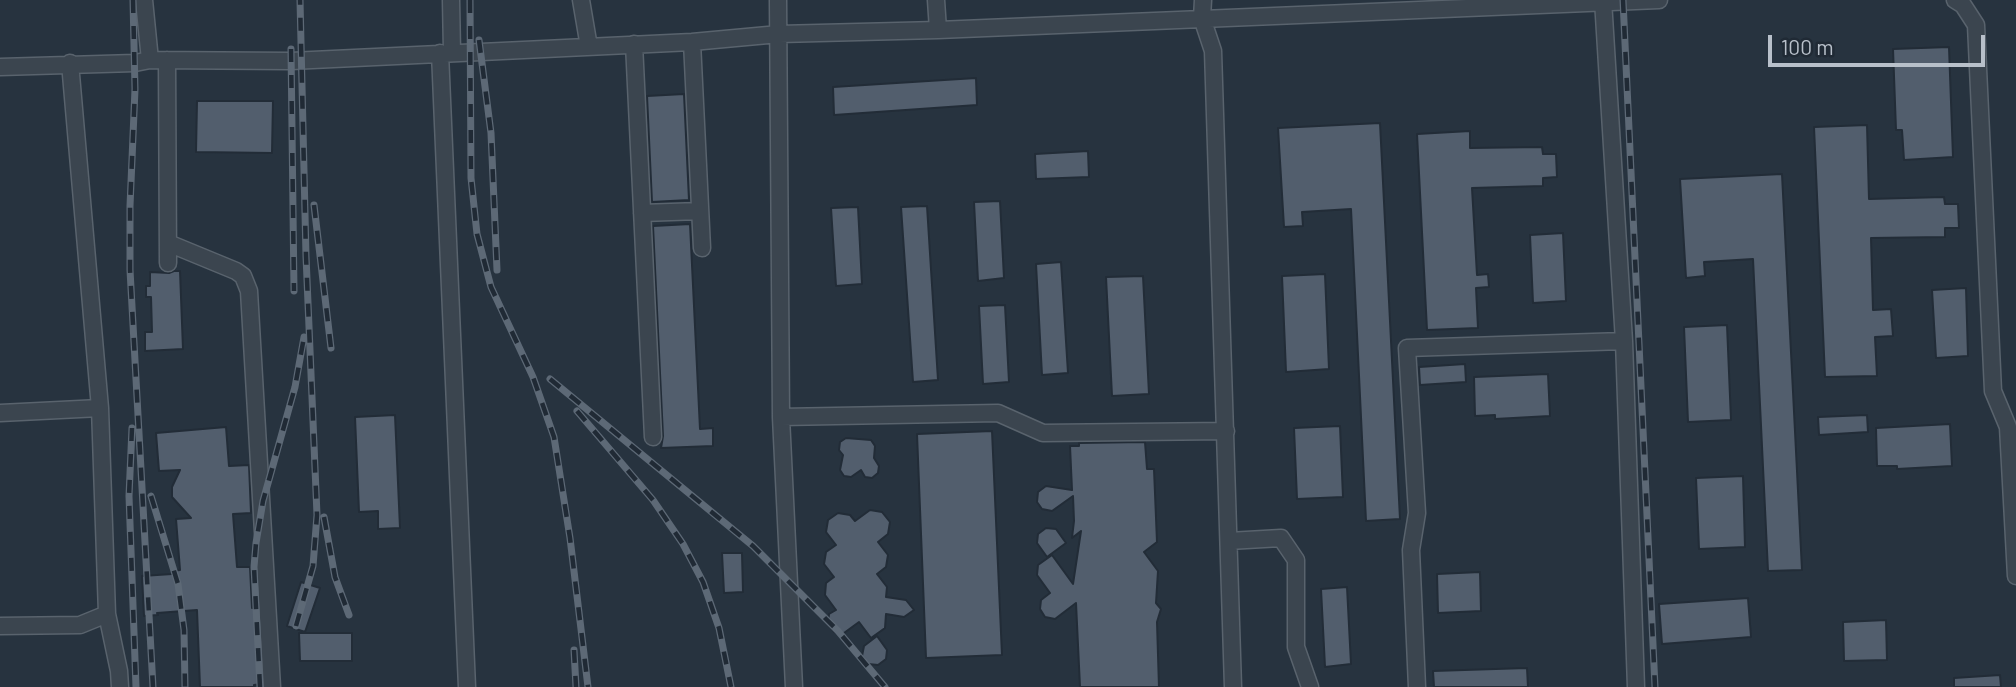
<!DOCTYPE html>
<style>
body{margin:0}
#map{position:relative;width:2016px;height:687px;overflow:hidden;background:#27333f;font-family:Barlow,sans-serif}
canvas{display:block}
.scale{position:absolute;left:1768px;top:35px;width:217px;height:32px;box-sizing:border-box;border:4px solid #b8c0ca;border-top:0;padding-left:9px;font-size:21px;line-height:24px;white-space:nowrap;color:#b8c0ca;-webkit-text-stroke:5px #202a35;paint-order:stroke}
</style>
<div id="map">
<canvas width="2016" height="687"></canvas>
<div class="scale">100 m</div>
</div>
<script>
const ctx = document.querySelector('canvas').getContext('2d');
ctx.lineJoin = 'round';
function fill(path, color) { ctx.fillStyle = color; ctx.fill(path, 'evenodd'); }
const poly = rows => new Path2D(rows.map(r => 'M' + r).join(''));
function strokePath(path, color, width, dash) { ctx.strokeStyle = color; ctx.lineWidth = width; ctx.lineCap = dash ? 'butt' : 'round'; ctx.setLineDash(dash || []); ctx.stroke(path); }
const building = poly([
 [1949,47,1953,157,1904,160,1902,130,1896,130,1893,49,1949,47],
 [976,78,977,105,834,115,833,87,976,78],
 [684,94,689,200,652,202,647,96,684,94],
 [197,101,273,101,272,153,196,152,197,101],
 [1380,123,1400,519,1366,521,1351,209,1302,212,1303,226,1284,227,1278,128,1380,123],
 [1867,125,1869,199,1944,197,1945,204,1958,204,1959,228,1945,228,1945,237,1871,238,1873,310,1891,309,1893,336,1875,337,1877,376,1825,377,1814,127,1867,125],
 [1470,131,1470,148,1542,147,1543,154,1556,154,1557,177,1543,178,1543,186,1472,188,1477,275,1488,274,1489,287,1476,288,1478,328,1427,330,1417,134,1470,131],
 [1088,151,1089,177,1036,179,1035,154,1088,151],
 [1782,174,1802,570,1768,571,1753,259,1704,262,1705,276,1686,278,1680,179,1782,174],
 [1000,201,1004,278,978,281,974,202,1000,201],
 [927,206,938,380,913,382,901,207,927,206],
 [858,207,862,284,836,286,831,208,858,207],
 [690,224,700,429,713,428,713,446,661,448,663,436,653,226,690,224],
 [1563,233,1566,301,1533,303,1530,235,1563,233],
 [1061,262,1068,373,1042,375,1036,264,1061,262],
 [174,271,180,271,183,349,145,351,145,332,152,332,151,297,146,297,146,286,150,286,150,272,169,273,174,271],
 [1325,274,1329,369,1286,372,1282,276,1325,274],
 [1143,276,1149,394,1112,396,1106,277,1143,276],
 [1966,288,1968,356,1936,358,1932,290,1966,288],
 [1005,305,1009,382,983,384,979,306,1005,305],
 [1727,325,1731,420,1688,422,1684,327,1727,325],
 [1465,364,1466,382,1420,385,1419,367,1465,364],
 [1548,374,1550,416,1495,419,1495,415,1475,416,1474,377,1548,374],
 [395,415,400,528,378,529,378,511,359,512,355,417,395,415],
 [1867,415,1868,432,1819,435,1818,417,1867,415],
 [1950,424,1952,466,1897,469,1897,466,1877,466,1876,428,1950,424],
 [1340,426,1343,497,1297,499,1294,428,1340,426],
 [226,427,229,466,249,465,251,513,233,514,237,567,250,567,252,608,257,607,261,684,254,685,254,687,200,687,197,610,157,613,158,615,144,616,142,576,172,574,172,571,180,570,176,519,191,518,172,497,172,487,180,470,159,471,156,433,226,427],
 [992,431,1002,655,926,658,917,434,992,431],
 [846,438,871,440,875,446,874,458,879,466,878,473,872,478,865,477,861,470,851,477,844,476,840,470,843,455,839,450,840,442,846,438],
 [1145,442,1147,469,1154,469,1157,542,1144,552,1158,571,1156,603,1161,609,1157,622,1159,687,1080,687,1076,603,1055,619,1045,617,1040,609,1041,600,1050,593,1037,575,1038,565,1052,555,1073,584,1081,531,1072,538,1074,521,1073,496,1052,511,1042,509,1037,502,1038,492,1046,486,1072,490,1070,446,1079,446,1079,443,1145,442],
 [1743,476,1745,547,1699,549,1696,478,1743,476],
 [870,510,882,512,890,522,888,534,878,542,888,555,886,567,877,574,887,587,886,597,906,600,914,610,904,617,886,614,885,628,871,638,859,622,844,633,834,632,828,624,829,614,836,610,825,595,826,583,834,577,824,564,826,552,836,545,826,532,828,520,838,513,850,515,855,521,870,510],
 [1046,528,1056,529,1066,543,1047,557,1037,543,1038,534,1046,528],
 [722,553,742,553,743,592,724,593,722,553],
 [1480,572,1481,611,1438,613,1437,574,1480,572],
 [301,582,320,588,305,632,287,626,301,582],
 [1347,587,1351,664,1325,667,1321,589,1347,587],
 [1748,598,1751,637,1662,644,1659,604,1748,598],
 [1886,620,1887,660,1844,661,1843,622,1886,620],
 [299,633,352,633,352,661,300,661,299,633],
 [877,636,887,650,886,659,878,665,868,664,862,656,864,646,877,636],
 [1527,668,1528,687,1434,687,1433,671,1527,668],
 [2000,675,2001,687,1954,687,1954,678,2000,675]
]);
const minor = poly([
 [144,0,150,60],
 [451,0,452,52],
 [581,0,589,47],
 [778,0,781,417,794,687],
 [936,0,938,30],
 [1203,0,1202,18,1213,51,1233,687],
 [1603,0,1624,341,1636,687],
 [1955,0,1963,5,1976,25,1993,391,2008,427,2016,576],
 [692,42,702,248],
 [634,44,653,437],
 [440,53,467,687],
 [167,60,168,263],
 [0,67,135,63,150,60,291,61,692,42,779,34,938,30,1659,0],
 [642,213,700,211],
 [168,243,236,271,243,276,249,291,272,687],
 [100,408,107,614,119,671,120,687],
 [0,413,100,408,70,63],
 [781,417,998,413,1043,433,1226,431],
 [1229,541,1281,538,1296,560,1296,647,1310,687],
 [0,626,80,625,107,614],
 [1417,687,1411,550,1417,513,1407,348,1624,341]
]);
const rail = poly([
 [133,0,135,89,130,206,130,270,153,687],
 [470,0,471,178,477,234,491,287,533,377,554,437,570,538,588,687],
 [1623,0,1655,687],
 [479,40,491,133,497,270],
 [291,49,294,291],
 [314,205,331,348],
 [550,379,753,546,838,631,885,687],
 [577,411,653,500,683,544,703,582,719,628,731,687],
 [132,428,129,496,136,687],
 [151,496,178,584,184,630,185,687],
 [324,517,335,577,349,615],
 [296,626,313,566,317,515,306,256,300,0],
 [574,650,576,687],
 [260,687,254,567,256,543,263,501,295,387,304,337]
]);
fill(building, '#525e6d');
strokePath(building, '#222c37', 2);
strokePath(minor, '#59636d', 19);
strokePath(minor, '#3b454f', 16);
strokePath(rail, '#5d6976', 7);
strokePath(rail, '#202a35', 4.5, [13]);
</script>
